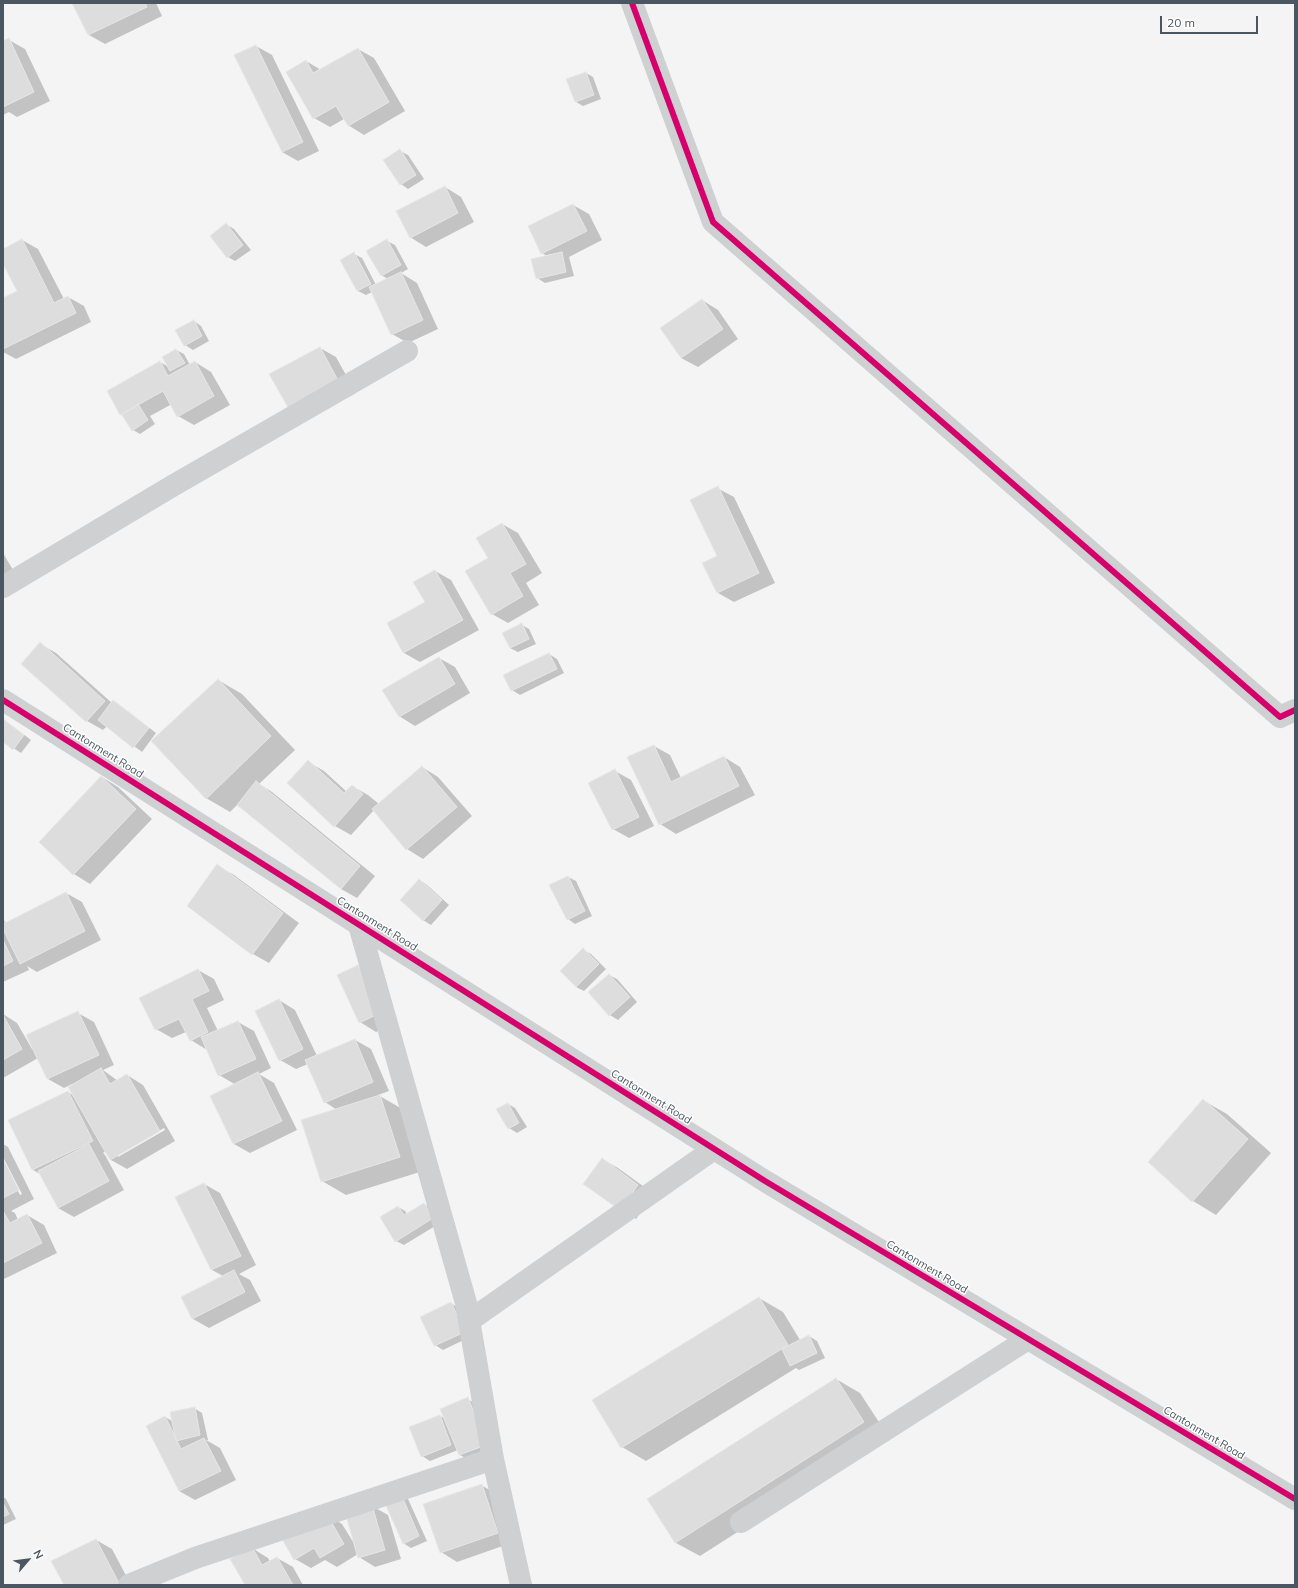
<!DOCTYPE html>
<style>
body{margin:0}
#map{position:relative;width:1298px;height:1588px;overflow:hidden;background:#f4f4f4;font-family:Mulish,sans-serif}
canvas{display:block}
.frame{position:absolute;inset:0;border:4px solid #4a5661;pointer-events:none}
.north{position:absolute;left:8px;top:1540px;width:40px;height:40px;-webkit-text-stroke:3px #fff;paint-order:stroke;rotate:62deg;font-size:11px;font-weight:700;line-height:16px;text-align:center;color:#4a5661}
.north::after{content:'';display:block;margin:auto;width:14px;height:18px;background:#4a5661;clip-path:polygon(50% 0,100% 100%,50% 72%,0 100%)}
.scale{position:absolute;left:1160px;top:16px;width:98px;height:18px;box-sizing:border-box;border:2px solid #4a5661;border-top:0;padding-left:5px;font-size:12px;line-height:14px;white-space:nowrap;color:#4a5661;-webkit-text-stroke:3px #fff;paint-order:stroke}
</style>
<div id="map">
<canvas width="1298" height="1588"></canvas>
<div class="frame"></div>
<div class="north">N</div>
<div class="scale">20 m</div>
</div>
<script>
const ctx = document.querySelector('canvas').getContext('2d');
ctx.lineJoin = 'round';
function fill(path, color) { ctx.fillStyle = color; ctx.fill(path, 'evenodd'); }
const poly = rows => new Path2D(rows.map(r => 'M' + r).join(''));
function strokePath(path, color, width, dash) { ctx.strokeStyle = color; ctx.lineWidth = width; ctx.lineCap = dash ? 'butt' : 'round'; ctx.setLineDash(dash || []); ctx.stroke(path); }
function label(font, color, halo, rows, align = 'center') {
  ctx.font = font + ' Mulish,sans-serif'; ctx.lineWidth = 3; ctx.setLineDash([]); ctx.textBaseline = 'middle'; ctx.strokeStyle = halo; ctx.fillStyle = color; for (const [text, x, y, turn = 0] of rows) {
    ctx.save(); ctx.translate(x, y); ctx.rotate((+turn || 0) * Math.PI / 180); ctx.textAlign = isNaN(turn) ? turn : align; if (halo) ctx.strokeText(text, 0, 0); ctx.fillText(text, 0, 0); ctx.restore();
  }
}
const shadow = poly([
 [73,3,156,3,162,16,105,44,89,35],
 [9,40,25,49,50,101,17,117,9,112,3,115,3,42],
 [256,46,272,55,319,151,298,161,282,152],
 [358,49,374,58,405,111,364,135,348,125,344,119,330,127,314,118,306,61,321,70],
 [586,73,593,77,601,99,583,106,576,102],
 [400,151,408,155,424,179,408,189,401,184],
 [445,187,461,197,474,222,426,247,410,237],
 [573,205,589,214,602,240,569,257,574,276,545,283,537,278,547,256,542,253],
 [227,225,234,229,251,250,235,261,228,257],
 [22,240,38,249,64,299,68,297,84,306,91,322,16,359,3,352,3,299,18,292,3,262,3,250],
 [387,241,395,245,408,269,401,273,417,283,438,329,408,343,392,334,372,292,366,295,358,291,342,261,354,254,362,258,376,285,388,279,381,275],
 [702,300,718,310,738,339,698,367,681,358],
 [194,321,201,326,209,341,193,350,185,345],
 [320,348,336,357,356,393,306,420],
 [176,350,184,354,190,365,195,362,211,372,230,405,194,425,178,416,172,404,150,416,155,424,140,434,133,430,124,416,121,415,160,362,169,367],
 [717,488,734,497,775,583,734,602,718,593,703,563,719,556],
 [502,524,518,533,542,573,526,583,539,605,508,623,492,614,489,558],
 [3,553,16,575,3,583],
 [435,571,451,580,479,630,420,662,404,653,388,624,426,603],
 [522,625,529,629,536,644,518,652,510,648],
 [40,644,56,653,112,703,121,706,156,733,142,752,107,726,103,730,87,721],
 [549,654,557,659,564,673,520,695,512,690],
 [439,658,455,667,470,693,415,726,399,716],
 [218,680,242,694,295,750,259,784,272,792,375,876,357,898,341,889,238,804,230,812,206,798],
 [3,719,31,740,21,753,3,741],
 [654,746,670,755,681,778,724,757,740,767,755,795,676,834,660,824],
 [308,762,324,771,347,792,352,786,368,795,379,804,422,767,438,777,472,816,423,859,407,849,374,810,351,835,335,826],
 [615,771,631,780,654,826,629,838,613,829],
 [102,777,118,787,152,819,90,884,74,874,40,842],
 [218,866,234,875,299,923,269,963,253,954,188,905],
 [568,877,576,881,592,916,575,924,568,919],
 [420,880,427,885,449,905,431,925,423,920],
 [66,893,82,902,101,940,37,972,27,966,29,970,3,982,3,919,6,923],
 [583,950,591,954,606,969,584,991,576,987],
 [358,966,374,976,396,1023,376,1032,360,1022],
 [198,970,214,979,224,1000,207,1008,218,1031,238,1022,254,1031,271,1068,259,1074,274,1083,297,1130,250,1153,234,1144,211,1096,236,1085,219,1075,207,1050,191,1040,186,1032,172,1038,156,1029],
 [609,975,617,979,637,1002,618,1020,610,1015,589,993],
 [279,1000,295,1010,317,1056,355,1040,371,1049,389,1091,378,1095,404,1110,423,1171,346,1195,322,1181,337,1110,325,1102,308,1064,296,1069,280,1060],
 [78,1013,94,1022,114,1065,103,1070,118,1081,127,1075,143,1085,175,1141,127,1169,111,1160,106,1151,103,1153,105,1155,124,1190,74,1217,58,1208,40,1174,33,1170,9,1120,68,1092,74,1096,73,1085,72,1084,64,1088,48,1079,38,1058,3,1078,3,1014,17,1023,32,1049],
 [164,1128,165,1130,118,1157,118,1155],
 [1204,1101,1227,1114,1271,1153,1216,1215,1193,1201],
 [508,1104,515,1108,527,1127,517,1133,509,1128],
 [3,1144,8,1147,34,1199,11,1211,15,1213,18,1220,27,1215,44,1225,57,1253,4,1279,3,1279,3,1161,20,1195,22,1194,3,1157],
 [602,1159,618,1168,654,1194,636,1219,620,1209],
 [204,1184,220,1193,256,1265,239,1274,250,1280,261,1301,209,1328,193,1319,182,1297,223,1276,212,1270,176,1197],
 [424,1204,432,1209,440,1223,404,1245,396,1241,398,1207,405,1211,407,1214],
 [759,1298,783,1312,800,1340,809,1336,817,1341,825,1358,799,1370,796,1368,646,1461,622,1447],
 [451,1303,458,1308,472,1336,443,1350,435,1345],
 [836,1379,860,1393,888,1436,700,1556,676,1543,648,1499],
 [467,1399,484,1408,501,1454,476,1464,460,1455,458,1450,430,1461,422,1456,440,1416,446,1419],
 [194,1408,202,1413,208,1440,206,1440,220,1448,236,1480,195,1500,179,1491,165,1417,174,1422],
 [481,1485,498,1495,514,1542,457,1562,441,1552],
 [401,1495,408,1499,427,1541,411,1548,403,1543],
 [3,1497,6,1499,16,1519,3,1525],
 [372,1506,388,1515,401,1559,375,1567,359,1557,358,1554,337,1567,325,1560,311,1568,295,1559,326,1514,342,1524,355,1545],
 [96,1540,112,1549,131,1585,65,1585],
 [252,1548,268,1558,270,1562,277,1558,293,1567,303,1585,246,1585]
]);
const building = poly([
 [72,3,145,3,147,7,88,35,72,3],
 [9,38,34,92,3,107,3,41,9,38],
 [256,45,303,142,282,152,234,55,256,45],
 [358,48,389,102,348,126,336,106,313,119,286,72,306,60,313,73,358,48],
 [586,72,594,95,575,102,566,79,586,72],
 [400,149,416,175,400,185,383,160,400,149],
 [445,186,458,213,410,238,396,211,445,186],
 [573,204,587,231,541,254,528,226,573,204],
 [226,223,243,245,227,258,210,236,226,223],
 [22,239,54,303,68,296,76,313,3,349,3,298,17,291,3,264,3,249,22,239],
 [387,239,401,265,381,276,366,251,387,239],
 [354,252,371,284,357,291,340,260,354,252],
 [562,252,566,272,536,279,531,259,562,252],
 [401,272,423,320,391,335,369,287,401,272],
 [702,299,723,329,681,358,660,328,702,299],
 [194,320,202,336,184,346,175,330,194,320],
 [320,347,340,384,290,411,269,374,320,347],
 [176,349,185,363,170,371,162,357,176,349],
 [160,361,168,376,195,361,214,396,177,417,163,391,120,415,107,391,160,361],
 [138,404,148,420,132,431,122,415,138,404],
 [718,486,759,573,717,593,702,563,717,556,690,500,718,486],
 [502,523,526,564,510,573,523,596,491,615,465,571,488,558,476,538,502,523],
 [435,570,463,620,403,653,387,623,425,602,413,582,435,570],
 [522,623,529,639,510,648,502,633,522,623],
 [40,642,105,701,86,722,21,664,40,642],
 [549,653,557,669,511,691,503,675,549,653],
 [439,657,455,684,399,717,382,690,439,657],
 [218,679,271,736,206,799,151,741,218,679],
 [113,700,149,728,133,748,98,720,113,700],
 [3,719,24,735,13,750,3,742,3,719],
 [654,745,671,782,724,756,739,786,659,825,627,757,654,745],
 [308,760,344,793,352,785,363,794,334,827,287,783,308,760],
 [422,766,457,807,406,850,372,809,422,766],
 [615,769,639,817,612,830,588,783,615,769],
 [101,776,136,809,73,875,39,842,101,776],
 [256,781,360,866,341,889,237,805,256,781],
 [217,864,283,913,252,955,187,906,217,864],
 [568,876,585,911,567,920,549,885,568,876],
 [419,879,442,900,423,921,400,900,419,879],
 [66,892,85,931,20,964,3,929,3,924,66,892],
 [3,940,13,961,3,966,3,940],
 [583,948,599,964,576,987,560,971,583,948],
 [358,965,380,1013,359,1023,337,975,358,965],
 [198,969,209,991,192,999,208,1032,190,1041,179,1019,155,1030,139,998,198,969],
 [609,974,630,997,609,1016,588,992,609,974],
 [279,999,303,1049,279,1061,255,1011,279,999],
 [78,1011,99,1055,47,1079,26,1035,78,1011],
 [3,1015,22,1049,3,1060,3,1015],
 [238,1021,256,1059,218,1076,201,1037,238,1021],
 [355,1039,373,1082,324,1103,305,1060,355,1039],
 [101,1068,110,1084,127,1074,160,1131,110,1160,68,1087,101,1068],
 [258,1072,282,1121,233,1144,210,1096,258,1072],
 [68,1091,93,1141,32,1170,8,1120,68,1091],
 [380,1095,400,1157,321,1182,301,1120,380,1095],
 [1203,1099,1248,1139,1192,1202,1148,1162,1203,1099],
 [508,1103,519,1123,508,1129,496,1109,508,1103],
 [89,1144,109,1181,58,1208,38,1171,89,1144],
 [602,1158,638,1185,620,1210,583,1184,602,1158],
 [3,1159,19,1190,3,1198,3,1159],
 [204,1183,241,1256,211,1270,175,1197,204,1183],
 [424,1203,433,1218,395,1242,380,1217,398,1206,404,1215,424,1203],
 [3,1211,10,1223,27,1214,42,1243,3,1263,3,1211],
 [234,1270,245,1292,192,1319,181,1297,234,1270],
 [759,1297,788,1345,621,1448,592,1400,759,1297],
 [451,1302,465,1332,434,1346,420,1317,451,1302],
 [809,1335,817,1353,790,1366,782,1349,809,1335],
 [836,1378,864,1422,675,1543,647,1499,836,1378],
 [468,1397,486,1445,459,1455,440,1409,468,1397],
 [195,1407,200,1435,176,1441,170,1412,195,1407],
 [440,1415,451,1445,421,1457,409,1427,440,1415],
 [165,1416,181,1449,204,1438,221,1471,179,1491,146,1426,165,1416],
 [482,1484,498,1533,440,1553,423,1504,482,1484],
 [401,1494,419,1536,403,1544,384,1501,401,1494],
 [3,1503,9,1514,3,1517,3,1503],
 [372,1505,385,1550,358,1558,345,1512,372,1505],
 [326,1513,344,1544,320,1558,314,1548,294,1560,282,1539,326,1513],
 [96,1539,120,1585,64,1585,51,1561,96,1539],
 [252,1547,262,1565,277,1557,293,1585,245,1585,230,1559,252,1547]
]);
const minor = poly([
 [632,3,713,222,1280,717,1295,710],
 [3,587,174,485,407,351],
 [359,925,466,1303,493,1459,521,1585],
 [469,1321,714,1149],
 [741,1522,1028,1339],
 [129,1585,195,1558,493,1459]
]);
const tertiary = poly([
 [3,700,765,1181,1295,1499]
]);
const cycleway = poly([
 [632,3,713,222,1280,717,1295,710],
 [3,700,765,1181,1295,1499]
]);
const streetNames = [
 ["Cantonment Road",103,751,32],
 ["Cantonment Road",377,924,32],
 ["Cantonment Road",651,1097,32],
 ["Cantonment Road",927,1267,31],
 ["Cantonment Road",1204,1433,31]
];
fill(shadow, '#0003');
fill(building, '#ddddde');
strokePath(building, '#e5e6e7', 1);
strokePath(minor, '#ced0d2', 22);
strokePath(tertiary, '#ced0d2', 22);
strokePath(cycleway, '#d6006c', 6);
label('11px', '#4a5661', '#fff', streetNames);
</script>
